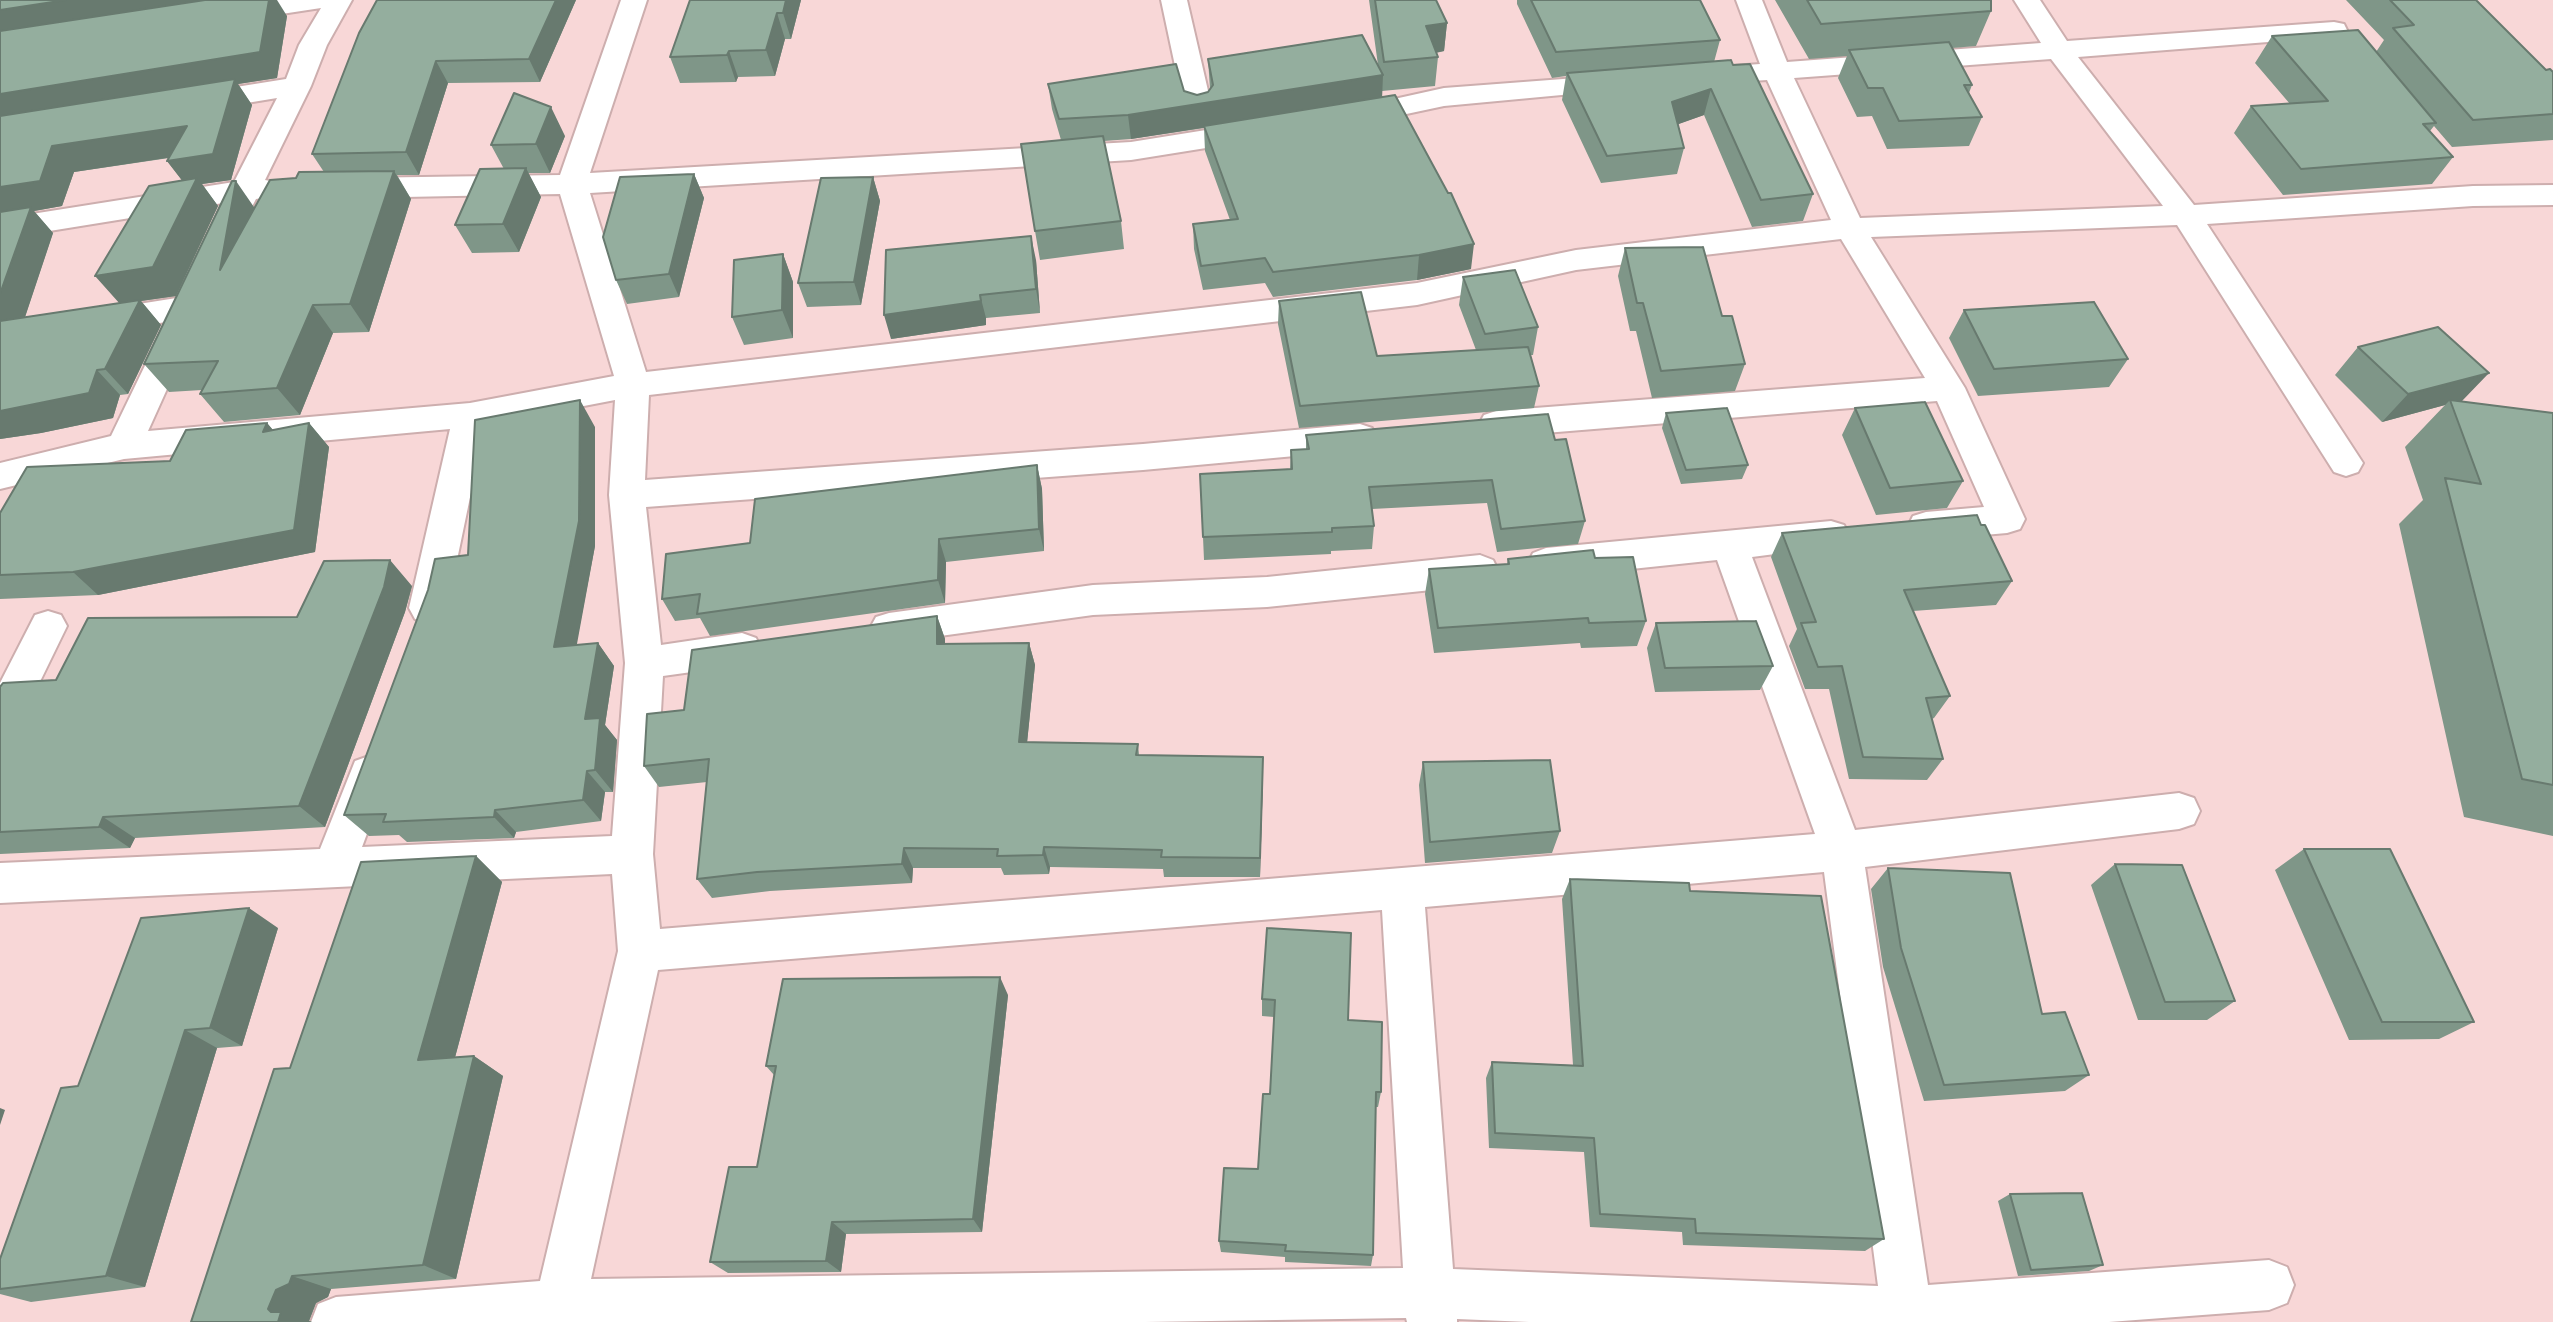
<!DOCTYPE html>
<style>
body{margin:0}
canvas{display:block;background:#f8d7d7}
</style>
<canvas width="2553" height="1322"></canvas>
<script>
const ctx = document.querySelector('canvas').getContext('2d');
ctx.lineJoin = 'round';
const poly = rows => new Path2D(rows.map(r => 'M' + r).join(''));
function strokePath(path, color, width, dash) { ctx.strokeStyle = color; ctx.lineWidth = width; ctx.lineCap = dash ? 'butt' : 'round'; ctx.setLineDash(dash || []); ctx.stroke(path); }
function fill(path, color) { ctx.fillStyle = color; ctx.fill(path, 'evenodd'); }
const street = poly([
 [268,0,352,0,327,45,311,86,265,180,275,182,279,189,275,196,256,199,231,247,220,250,209,247,205,240,223,203,0,239,0,219,234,182,277,98,192,112,182,109,178,103,182,97,192,94,286,79,299,45,321,8,229,22,220,20,216,14,220,8,268,0],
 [621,0,647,0,590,173,1131,142,1256,122,1266,125,1270,131,1266,137,1256,140,1131,160,590,193,646,372,1417,283,1576,250,1831,220,1767,80,1704,84,1694,82,1690,76,1694,70,1704,68,1760,64,1736,0,1762,0,1787,62,2041,43,2014,0,2040,0,2067,41,2334,22,2344,24,2347,30,2344,36,2078,57,2194,205,2473,186,2553,185,2553,205,2473,206,2207,224,2363,463,2358,472,2346,476,2334,472,2177,225,1871,237,1965,388,2025,519,2020,529,2007,533,1926,540,1913,536,1908,526,1913,516,1926,512,1984,507,1937,401,1496,437,1484,433,1479,424,1484,415,1496,411,1925,378,1841,239,1576,270,1417,305,649,395,645,480,1143,444,1360,424,1372,428,1377,437,1372,446,1360,450,1143,470,646,507,661,645,742,633,756,638,761,649,756,660,742,665,663,676,653,854,660,929,1815,834,1717,560,1546,578,1533,573,1528,563,1533,553,1546,548,1831,521,1844,525,1849,535,1844,545,1752,557,1855,830,2179,793,2194,798,2200,811,2194,824,2179,829,1865,867,1928,1285,2269,1260,2287,1267,2294,1285,2287,1303,2269,1310,2109,1322,1529,1322,1457,1319,1457,1322,1407,1322,1406,1318,1145,1322,311,1322,318,1304,336,1297,540,1281,618,951,612,874,0,903,0,863,320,849,355,761,369,756,383,761,389,774,362,847,612,836,625,663,609,495,615,400,485,425,447,608,441,619,428,623,415,619,409,608,450,429,124,459,0,489,0,463,111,436,166,322,0,348,0,326,189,296,200,299,205,307,200,315,183,319,189,321,194,329,148,431,470,403,614,376,560,194,352,198,341,195,337,188,341,181,352,178,560,175,621,0],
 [2051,59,2163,206,1860,218,1794,78,2051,59],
 [1824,872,1878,1286,1453,1269,1425,907,1824,872],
 [1382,910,1403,1268,591,1279,658,970,1382,910],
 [1161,0,1187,0,1212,108,1208,114,1198,117,1188,114,1184,108,1161,0],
 [1616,75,1626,77,1630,83,1626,89,1444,106,1350,126,1340,123,1336,117,1340,111,1444,88,1616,75],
 [1480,555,1493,560,1498,570,1493,580,1480,585,1267,607,1093,615,889,643,876,639,870,628,876,617,889,613,1093,585,1267,577,1480,555],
 [48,611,61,615,67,626,14,735,0,740,0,683,35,615,48,611]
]);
const wall = poly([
 [0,0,287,16,277,78,238,84,252,105,231,180,202,184,218,206,176,296,141,301,161,325,128,394,120,395,113,418,41,433,0,439],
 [169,158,167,161,182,180,119,303,25,317,53,233,34,211,62,206,74,172],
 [576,0,540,82,448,83,419,175,397,175,411,199,369,332,333,333,300,415,224,422,200,394,202,390,169,392,144,364,255,208,296,178,324,172,312,154,359,33],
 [690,0,801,0,791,39,785,39,775,76,738,77,736,82,680,83,670,57],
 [1369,0,1436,0,1447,23,1444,51,1436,53,1438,57,1435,86,1382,91,1382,97,1471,269,1417,280,1273,297,1265,283,1203,290,1194,249,1193,224,1230,220,1205,151,1204,128,1131,139,1104,141,1121,221,1124,249,1040,260,1035,231,1061,140,1052,109,1048,84,1184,91,1197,95,1208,92,1210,89,1208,59,1378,65],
 [1517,0,1700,0,1720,40,1714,62,1813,194,1803,221,1752,227,1704,115,1678,124,1684,148,1677,174,1601,183,1562,100,1566,76,1552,78,1517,4],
 [1775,0,1991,0,1991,11,1976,46,1952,48,1972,85,1969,93,1982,117,1969,146,1887,149,1872,116,1857,117,1838,78,1847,56,1809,59],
 [2346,0,2476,0,2546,70,2553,72,2553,140,2452,147,2434,126,2430,131,2453,157,2432,184,2283,195,2234,133,2251,106,2290,104,2255,63,2272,36,2376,52,2384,40],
 [565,136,550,173,528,173,541,197,519,252,472,253,455,225,504,169,491,145],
 [694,174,704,198,679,297,627,304,616,280],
 [873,177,880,201,861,305,807,307,798,283],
 [1625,248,1745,364,1735,391,1652,398,1636,331,1630,331,1618,276],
 [783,254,793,282,793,338,744,345,732,317],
 [1036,260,1040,313,986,318,986,325,891,339],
 [1463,277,1538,327,1533,355,1530,355,1539,386,1534,408,1299,428,1278,324,1279,301,1377,356,1476,350,1459,305],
 [1964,310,2128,359,2109,387,1978,396,1949,338],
 [2358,347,2462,401,2460,401,2553,413,2553,836,2464,817,2399,524,2423,500,2405,447,2445,405,2382,422,2335,375],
 [1855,408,1963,481,1947,508,1876,515,1842,435],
 [1666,413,1748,465,1742,479,1681,484,1662,428],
 [267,423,273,430,309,423,329,447,315,552,98,595,0,599,0,513,170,461],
 [595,427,595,546,576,645,598,643,614,666,605,725,617,740,613,792,605,792,601,821,516,832,514,838,407,842,399,835,369,836,344,815,468,555],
 [1306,435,1555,440,1585,521,1578,544,1497,552,1487,503,1372,509,1374,526,1372,549,1331,551,1331,554,1204,560,1203,537,1290,469,1291,450,1306,449],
 [1037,465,1042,489,1044,551,946,562,945,603,710,636,700,618,675,621,662,599,750,543],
 [1981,525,2012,581,1996,605,1913,611,1950,696,1934,718,1932,719,1943,759,1927,780,1849,779,1829,689,1805,689,1789,646,1797,629,1771,557,1782,533],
 [1595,558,1646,621,1637,646,1581,648,1580,643,1434,653,1425,594,1429,569,1507,564,1508,559],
 [412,586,405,612,325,827,135,838,130,848,0,854,0,687,56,680,297,617],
 [937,616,945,639,945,644,1029,643,1035,665,1027,742,1138,744,1139,755,1263,778,1260,877,1164,877,1163,869,1050,867,1049,874,1004,875,1001,868,913,868,912,883,770,891,712,898,697,879,707,782,659,787,644,766,684,710],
 [1656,623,1773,666,1760,690,1655,692,1647,648],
 [1423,762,1560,831,1552,853,1425,863,1419,785],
 [2304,849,2474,1022,2439,1039,2349,1040,2275,870],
 [476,856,502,882,455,1057,474,1056,503,1076,456,1279,331,1289,328,1297,316,1303,309,1321,312,1322,191,1322,290,1068],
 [2115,864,2235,1001,2207,1020,2138,1020,2091,885],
 [1888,868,2042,1014,2089,1075,2065,1091,1924,1101,1883,967,1871,889],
 [1570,879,1690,891,1884,1239,1865,1251,1683,1245,1682,1232,1590,1227,1584,1152,1489,1148,1486,1078,1492,1062,1573,1065,1562,899],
 [278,928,242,1046,217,1048,145,1287,31,1302,0,1294,0,1259,78,1086],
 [1267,928,1348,1020,1381,1092,1378,1107,1376,1107,1373,1255,1371,1266,1285,1262,1285,1257,1221,1252,1219,1241,1258,1169,1270,1094,1274,1017,1262,1016,1262,999],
 [1008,995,982,1232,846,1234,841,1272,728,1273,710,1262,757,1167,774,1075,766,1066],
 [2010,1194,2103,1265,2089,1271,2018,1276,1998,1201]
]);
const shadedWall = poly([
 [66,0,251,0,0,39,0,10],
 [269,0,277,0,287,16,277,78,238,84,252,105,231,180,202,184,218,206,176,296,141,301,161,325,128,394,105,369,120,304,95,276,187,187,167,161,233,85,0,123,0,94],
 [556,0,576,0,540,82,529,59],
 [786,0,801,0,791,39,783,13],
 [777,13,785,39,775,76,766,50],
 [1447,23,1444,51,1423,55,1426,26],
 [729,51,738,77,736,82,727,55],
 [436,61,448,83,419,175,406,152],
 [1383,75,1382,100,1131,139,1128,115],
 [1711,89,1704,115,1665,129,1672,102],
 [551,107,565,136,550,173,536,144],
 [187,126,206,152,74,172,62,206,34,211,53,233,24,320,0,324,0,187,52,146],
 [526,168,541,197,519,252,503,224],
 [394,171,411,199,369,332,350,304],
 [694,174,704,198,679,297,669,274],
 [873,177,880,201,861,305,854,282],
 [236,181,256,210,220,270],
 [1031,236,1036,260,1040,313,1036,289],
 [1474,244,1471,269,1417,280,1419,255],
 [783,254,793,282,793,338,782,310],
 [980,295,986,318,986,325,891,339,884,315],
 [313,305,333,333,300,415,277,388],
 [97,370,120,395,113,418,41,433,0,439,0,411],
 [2489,373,2462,401,2451,404,2450,400,2445,405,2382,422,2408,394],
 [580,400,595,427,595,546,572,671,554,647],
 [267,423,287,447,263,432],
 [309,423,329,447,315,552,98,595,73,572],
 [1037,465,1042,489,1044,551,1039,529],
 [939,539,946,562,945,603,938,580],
 [390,560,412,586,405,612,325,827,299,806],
 [937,616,945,639,945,667,937,644],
 [598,643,614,666,605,725,617,740,613,792,595,770,585,719],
 [1029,643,1035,665,1025,763,1019,742],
 [1263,757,1263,778,1260,877,1260,858],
 [587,771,605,792,601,821,583,800],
 [495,810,516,832,514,838,494,817],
 [103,817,135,838,130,848,99,827],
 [1044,847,1050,867,1049,874,1043,855],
 [904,848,913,868,912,883,902,864],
 [476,856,502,882,449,1080,418,1060],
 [249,908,278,928,242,1046,210,1028],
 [1000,977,1008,995,982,1232,973,1219],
 [185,1030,217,1048,145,1287,106,1276],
 [474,1056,503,1076,456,1279,423,1265],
 [0,1108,5,1110,0,1125],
 [832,1222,846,1234,841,1272,826,1261],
 [292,1276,331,1289,328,1297,316,1303,309,1321,312,1322,278,1322,268,1309,276,1290]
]);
const building = poly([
 [0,0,66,0,0,10,0,0],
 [205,0,269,0,260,52,0,94,0,31,205,0],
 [377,0,556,0,529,59,436,61,406,152,312,154,359,33,377,0],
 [690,0,786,0,783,13,777,13,766,50,729,51,727,55,670,57,690,0],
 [1375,0,1436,0,1447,23,1426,26,1438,57,1384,62,1375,0],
 [1531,0,1700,0,1720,40,1556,52,1531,0],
 [1807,0,1991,0,1991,11,1821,24,1807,0],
 [2390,0,2476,0,2546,70,2550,69,2553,72,2553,114,2473,120,2393,28,2414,25,2390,0],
 [2358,30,2436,123,2423,124,2453,157,2301,169,2251,106,2328,101,2272,36,2358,30],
 [1362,35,1383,75,1128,115,1059,119,1048,84,1176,64,1184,91,1197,95,1208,92,1213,85,1208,59,1362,35],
 [1949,42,1972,85,1964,85,1982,117,1899,121,1883,88,1868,88,1849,50,1949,42],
 [1731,60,1733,65,1750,64,1813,194,1761,200,1711,89,1672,102,1684,148,1607,156,1567,73,1731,60],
 [235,79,213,154,167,161,187,126,52,146,40,181,0,187,0,116,235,79],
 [514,93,551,107,536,144,491,145,514,93],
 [1395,95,1448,193,1451,193,1474,244,1419,255,1273,272,1265,258,1201,266,1193,224,1238,219,1204,126,1395,95],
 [1103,136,1121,221,1035,231,1021,144,1103,136],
 [526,168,503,224,455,225,480,169,526,168],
 [394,171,350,304,313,305,277,388,200,394,218,361,144,364,232,181,236,181,220,270,270,180,296,178,299,172,394,171],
 [694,174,669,274,616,280,603,237,620,177,694,174],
 [873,177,854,282,798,283,821,178,873,177],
 [197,178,153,267,95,276,149,186,197,178],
 [31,207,0,294,0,212,31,207],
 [1031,236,1036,289,980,295,981,301,884,315,886,250,1031,236],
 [1703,247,1722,316,1732,316,1745,364,1661,371,1643,303,1637,303,1625,248,1703,247],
 [783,254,782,310,732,317,734,260,783,254],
 [1515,270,1538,327,1485,334,1463,277,1515,270],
 [1361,292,1377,356,1528,347,1539,386,1300,406,1279,301,1361,292],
 [140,300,105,369,97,370,89,393,0,411,0,321,140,300],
 [2094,302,2128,359,1994,369,1964,310,2094,302],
 [2438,327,2489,373,2408,394,2358,347,2438,327],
 [580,400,579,521,554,647,598,643,585,719,600,718,595,770,587,771,583,800,495,810,494,817,383,822,386,814,344,815,428,590,435,559,468,555,475,420,580,400],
 [2450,400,2553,413,2553,785,2522,779,2445,478,2481,484,2450,400],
 [1925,402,1963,481,1890,488,1855,408,1925,402],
 [1727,408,1748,465,1686,470,1666,413,1727,408],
 [1548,414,1555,440,1566,439,1585,521,1501,529,1492,480,1369,487,1374,526,1332,528,1332,532,1203,537,1200,474,1292,469,1291,450,1309,449,1306,435,1548,414],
 [267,423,263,432,309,423,294,530,73,572,0,575,0,513,27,467,170,461,186,430,267,423],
 [1037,465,1039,529,939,539,938,580,697,614,700,594,662,599,666,554,750,543,755,499,1037,465],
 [1977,515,1981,525,1985,525,2012,581,1904,590,1950,696,1926,698,1943,759,1863,757,1842,666,1818,667,1801,623,1816,622,1782,533,1977,515],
 [1593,550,1595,558,1633,557,1646,621,1589,623,1588,618,1438,628,1429,569,1509,564,1508,559,1593,550],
 [390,560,384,587,299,806,103,817,99,827,0,832,0,687,3,683,56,680,88,618,297,617,324,561,390,560],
 [937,616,937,644,1029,643,1019,742,1138,744,1136,755,1263,757,1260,858,1161,857,1162,850,1044,847,1043,855,997,856,998,849,904,848,902,864,757,872,697,879,709,759,644,766,647,714,684,710,692,650,937,616],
 [1756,621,1773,666,1665,668,1656,623,1756,621],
 [1550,760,1560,831,1430,842,1423,762,1550,760],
 [2304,849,2390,849,2474,1022,2382,1022,2304,849],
 [476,856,418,1060,474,1056,423,1265,292,1276,289,1284,276,1290,268,1309,271,1312,281,1312,278,1322,191,1322,274,1069,290,1068,361,862,476,856],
 [2115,864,2182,865,2235,1001,2165,1002,2115,864],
 [1888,868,2010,873,2042,1014,2065,1012,2089,1075,1944,1085,1901,948,1888,868],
 [1570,879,1689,883,1690,891,1821,896,1884,1239,1696,1233,1695,1219,1600,1214,1594,1138,1495,1133,1492,1062,1583,1066,1570,879],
 [249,908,210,1028,185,1030,106,1276,0,1289,0,1259,61,1088,78,1086,141,918,249,908],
 [1267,928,1351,933,1348,1020,1382,1022,1381,1092,1376,1092,1373,1255,1285,1251,1286,1245,1219,1241,1224,1168,1258,1169,1263,1094,1270,1094,1275,1000,1262,999,1267,928],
 [1000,977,973,1219,832,1222,826,1261,710,1262,729,1167,757,1167,776,1066,766,1066,783,979,1000,977],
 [2082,1193,2103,1265,2031,1270,2010,1194,2082,1193]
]);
strokePath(street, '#cdaeae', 4);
fill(street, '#fff');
fill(wall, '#7f9688');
fill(shadedWall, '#687a6f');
fill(building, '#94ae9e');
strokePath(building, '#687a6f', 2);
</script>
